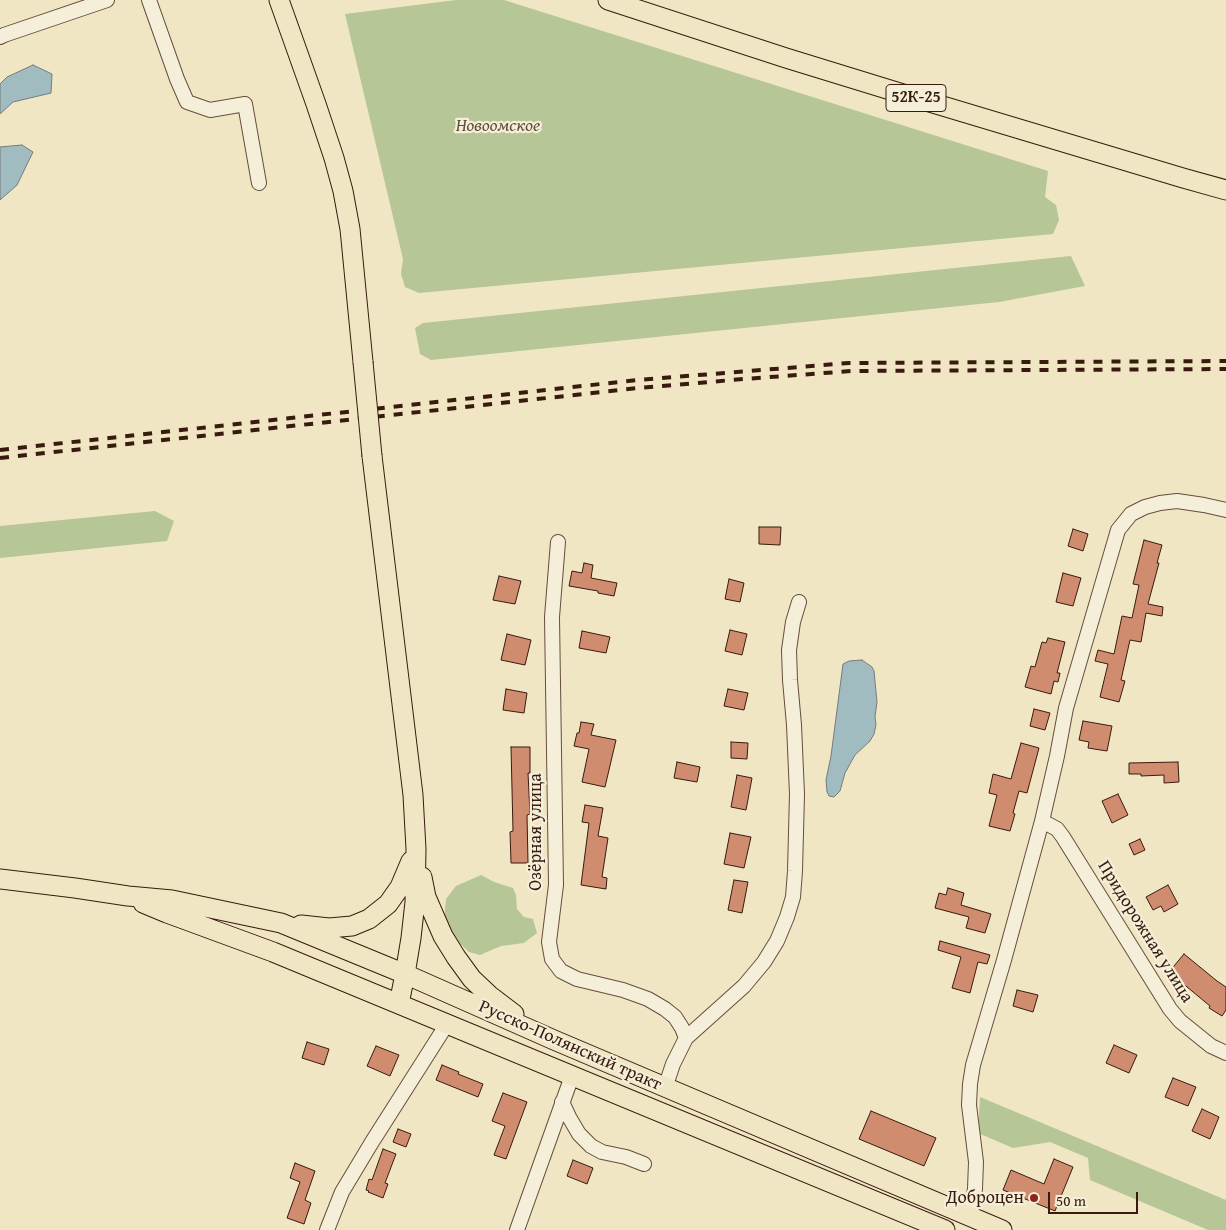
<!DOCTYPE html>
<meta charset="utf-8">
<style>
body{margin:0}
#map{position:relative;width:1226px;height:1230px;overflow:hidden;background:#f0e6c4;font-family:"Gentium Book Plus",serif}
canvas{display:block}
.scale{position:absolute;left:1048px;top:1192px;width:90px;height:22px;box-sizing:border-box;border:2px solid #381a0e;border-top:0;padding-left:6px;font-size:15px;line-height:18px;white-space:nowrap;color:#381a0e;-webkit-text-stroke:4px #f5efd9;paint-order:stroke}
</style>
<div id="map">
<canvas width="1226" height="1230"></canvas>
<div class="scale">50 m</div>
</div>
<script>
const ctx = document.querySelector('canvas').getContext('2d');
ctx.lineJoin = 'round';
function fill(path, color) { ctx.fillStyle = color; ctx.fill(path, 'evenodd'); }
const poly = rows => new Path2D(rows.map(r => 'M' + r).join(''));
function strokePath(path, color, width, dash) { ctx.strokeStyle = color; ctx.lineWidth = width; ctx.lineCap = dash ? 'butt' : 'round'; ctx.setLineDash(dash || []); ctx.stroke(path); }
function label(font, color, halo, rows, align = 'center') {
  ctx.font = font + ' "Gentium Book Plus",serif'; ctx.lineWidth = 4.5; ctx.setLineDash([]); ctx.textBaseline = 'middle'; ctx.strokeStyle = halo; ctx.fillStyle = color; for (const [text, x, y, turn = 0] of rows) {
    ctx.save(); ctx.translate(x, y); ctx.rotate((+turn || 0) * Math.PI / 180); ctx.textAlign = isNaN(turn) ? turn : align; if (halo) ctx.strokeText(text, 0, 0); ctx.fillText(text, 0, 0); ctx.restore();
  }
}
const green = poly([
 [456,0,504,0,1048,171,1045,197,1056,205,1059,220,1053,234,419,293,405,287,401,274,403,259,345,14],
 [1071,256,1085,286,999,302,431,360,420,354,415,328,423,323],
 [155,511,174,521,167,541,0,558,0,526],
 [481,875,494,882,513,888,516,895,517,909,524,917,533,919,537,933,524,943,501,946,480,955,469,952,453,937,444,920,446,899,456,886],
 [980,1097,1226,1200,1226,1230,1208,1230,1090,1180,1088,1158,1050,1142,1013,1148,978,1133]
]);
const water = poly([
 [33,65,52,74,51,93,13,102,0,114,0,84,7,77,33,65],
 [22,145,33,152,17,185,0,200,0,147,22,145],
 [862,660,872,667,874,671,877,702,875,717,876,725,874,734,870,741,855,755,845,773,840,791,834,797,829,796,827,792,826,780,831,756,843,664,849,661,862,660]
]);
const building = poly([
 [759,527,781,527,780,545,759,544,759,527],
 [1073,529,1088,534,1083,551,1068,546,1073,529],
 [1144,540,1162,545,1157,563,1159,563,1148,604,1163,607,1162,616,1146,613,1141,642,1130,640,1121,680,1125,681,1119,702,1100,697,1108,664,1095,661,1098,650,1114,654,1122,616,1132,618,1139,585,1133,584,1144,540],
 [584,563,593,565,591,578,617,583,614,596,598,593,598,591,569,586,572,571,582,573,584,563],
 [1063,573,1081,578,1073,606,1056,602,1063,573],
 [499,576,521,581,515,604,493,600,499,576],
 [729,579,744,583,740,602,725,599,729,579],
 [730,630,747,634,742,655,725,651,730,630],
 [582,631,610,637,606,653,579,648,582,631],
 [507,634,531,640,525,665,501,660,507,634],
 [1048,638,1065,642,1057,673,1060,673,1058,682,1054,681,1051,694,1025,687,1031,666,1035,667,1042,642,1046,643,1048,638],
 [506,689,527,693,524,713,503,710,506,689],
 [728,689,748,693,744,710,724,706,728,689],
 [1034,709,1050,713,1045,730,1030,726,1034,709],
 [1083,721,1112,726,1107,751,1088,748,1089,742,1079,740,1083,721],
 [581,722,594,724,591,735,616,740,605,787,582,782,589,749,574,746,577,733,579,733,581,722],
 [731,742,748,743,747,759,731,758,731,742],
 [1021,743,1039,748,1027,793,1019,791,1013,813,1015,814,1010,831,989,826,997,795,989,793,993,774,1011,779,1021,743],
 [511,747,530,747,530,773,528,773,530,814,527,815,528,863,511,863,510,832,513,831,511,747],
 [677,762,700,767,697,782,674,778,677,762],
 [1178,762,1179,782,1164,783,1164,775,1141,776,1141,774,1129,774,1129,763,1178,762],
 [737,775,752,778,746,810,731,807,737,775],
 [1118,794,1128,815,1112,823,1102,801,1118,794],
 [585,805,603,808,598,836,608,838,602,877,607,878,606,889,581,885,589,823,582,822,585,805],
 [730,833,751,837,744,868,724,864,730,833],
 [1140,839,1145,850,1134,855,1129,844,1140,839],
 [734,880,748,882,742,913,728,910,734,880],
 [1168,885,1178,904,1164,912,1161,906,1153,910,1146,897,1168,885],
 [948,888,964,893,961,905,991,914,985,933,966,928,969,917,935,908,939,893,946,895,948,888],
 [940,941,990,955,987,964,978,962,970,993,952,988,961,957,938,950,940,941],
 [1184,954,1217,981,1226,987,1226,1010,1222,1016,1209,1008,1210,1006,1169,972,1184,954],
 [1017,990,1038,995,1033,1012,1013,1006,1017,990],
 [307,1042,329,1049,324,1065,302,1058,307,1042],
 [1114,1045,1137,1055,1129,1073,1106,1063,1114,1045],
 [376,1046,399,1055,390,1076,367,1066,376,1046],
 [442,1065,459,1072,458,1074,483,1084,478,1097,436,1080,442,1065],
 [1173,1078,1196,1087,1188,1106,1165,1097,1173,1078],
 [503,1093,527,1102,506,1159,494,1155,505,1126,492,1121,503,1093],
 [1202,1109,1219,1117,1210,1139,1192,1131,1202,1109],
 [871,1111,936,1138,924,1166,859,1139,871,1111],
 [398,1129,411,1134,406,1147,393,1142,398,1129],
 [383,1149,396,1154,385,1183,388,1184,383,1198,368,1192,369,1191,366,1190,369,1179,372,1180,383,1149],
 [1054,1159,1073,1167,1055,1211,1003,1190,1011,1170,1044,1184,1054,1159],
 [573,1160,593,1168,587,1184,567,1176,573,1160],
 [295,1163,315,1171,305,1200,311,1203,304,1224,287,1218,300,1182,290,1178,295,1163]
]);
const minor = poly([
 [149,0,177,79,187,102,210,110,245,104,259,183],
 [0,37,4,35,107,0],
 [558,542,552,617,556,885,549,942,552,959,561,971,577,979,623,990,648,999,665,1009,675,1017,682,1028,686,1038],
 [1042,821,1057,829,1063,837,1170,1009,1180,1021,1211,1046,1226,1053],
 [665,1088,673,1064,686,1038,744,986,764,962,777,941,787,917,793,897,795,871,797,794,794,725,790,680,789,650,793,622,799,602],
 [562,1102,569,1117,579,1134,591,1146,602,1152,626,1157,644,1164],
 [970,1217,975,1189,976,1162,969,1105,970,1084,973,1065,1004,960,1042,821,1057,756,1066,708,1118,530,1131,514,1145,507,1160,503,1177,501,1204,505,1226,510],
 [327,1230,342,1192,372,1142,447,1024],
 [517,1230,572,1076]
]);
const major = poly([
 [279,0,316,104,334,158,343,191,350,229,363,362],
 [608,0,786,58,926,101,1183,178,1226,190],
 [372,456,413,795,416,849,415,902,411,938,405,974,399,1004],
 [422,877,426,897,443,936,456,957,472,979,489,995,514,1014],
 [0,879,75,888,128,896,172,900,281,923,405,974,554,1040,1002,1230],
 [143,903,167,913,273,952,945,1230],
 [301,925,329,928,352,926,369,919,388,904,400,887,411,861]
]);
const rail = poly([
 [0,450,637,380,849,363,1226,361],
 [0,458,638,388,744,379,852,371,1226,369]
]);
const majorBridge = poly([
 [363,362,372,456]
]);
const markers = [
 [1034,1198,5,"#8f2418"]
];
const shields = [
 [916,98,60]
];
const shieldNames = [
 ["52К-25",916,98]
];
const parkNames = [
 ["Новоомское",498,126]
];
const streetNames = [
 ["Озёрная улица",536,832,-90],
 ["Придорожная улица",1145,932,58],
 ["Русско-Полянский тракт",570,1046,24]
];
const poiNames = [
 ["Доброцен",1024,1198]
];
fill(green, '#b6c696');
fill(water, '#a1bcc0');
strokePath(water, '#777b79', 1);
fill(building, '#d08c6f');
strokePath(building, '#381a0e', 1);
strokePath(minor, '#664d3c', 16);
strokePath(major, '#381a0e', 21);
strokePath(minor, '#f5efd9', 14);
strokePath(major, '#f0e6c4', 19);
strokePath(rail, '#381a0e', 4, [9, 9]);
strokePath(majorBridge, '#381a0e', 21, []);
strokePath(majorBridge, '#f0e6c4', 19);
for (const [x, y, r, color] of markers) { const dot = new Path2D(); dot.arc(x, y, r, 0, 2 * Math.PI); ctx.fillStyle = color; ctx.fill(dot); strokePath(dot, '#f5efd9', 2); }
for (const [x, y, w] of shields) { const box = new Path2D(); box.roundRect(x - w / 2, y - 13.5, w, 27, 4); ctx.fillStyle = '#f5efd9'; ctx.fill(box); strokePath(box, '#381a0e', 1); }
label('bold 16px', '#381a0e', null, shieldNames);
label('italic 18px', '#5e4e37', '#f5efd9', parkNames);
label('18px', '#381a0e', '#f5efd9', streetNames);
label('18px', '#381a0e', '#f5efd9', poiNames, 'right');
</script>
